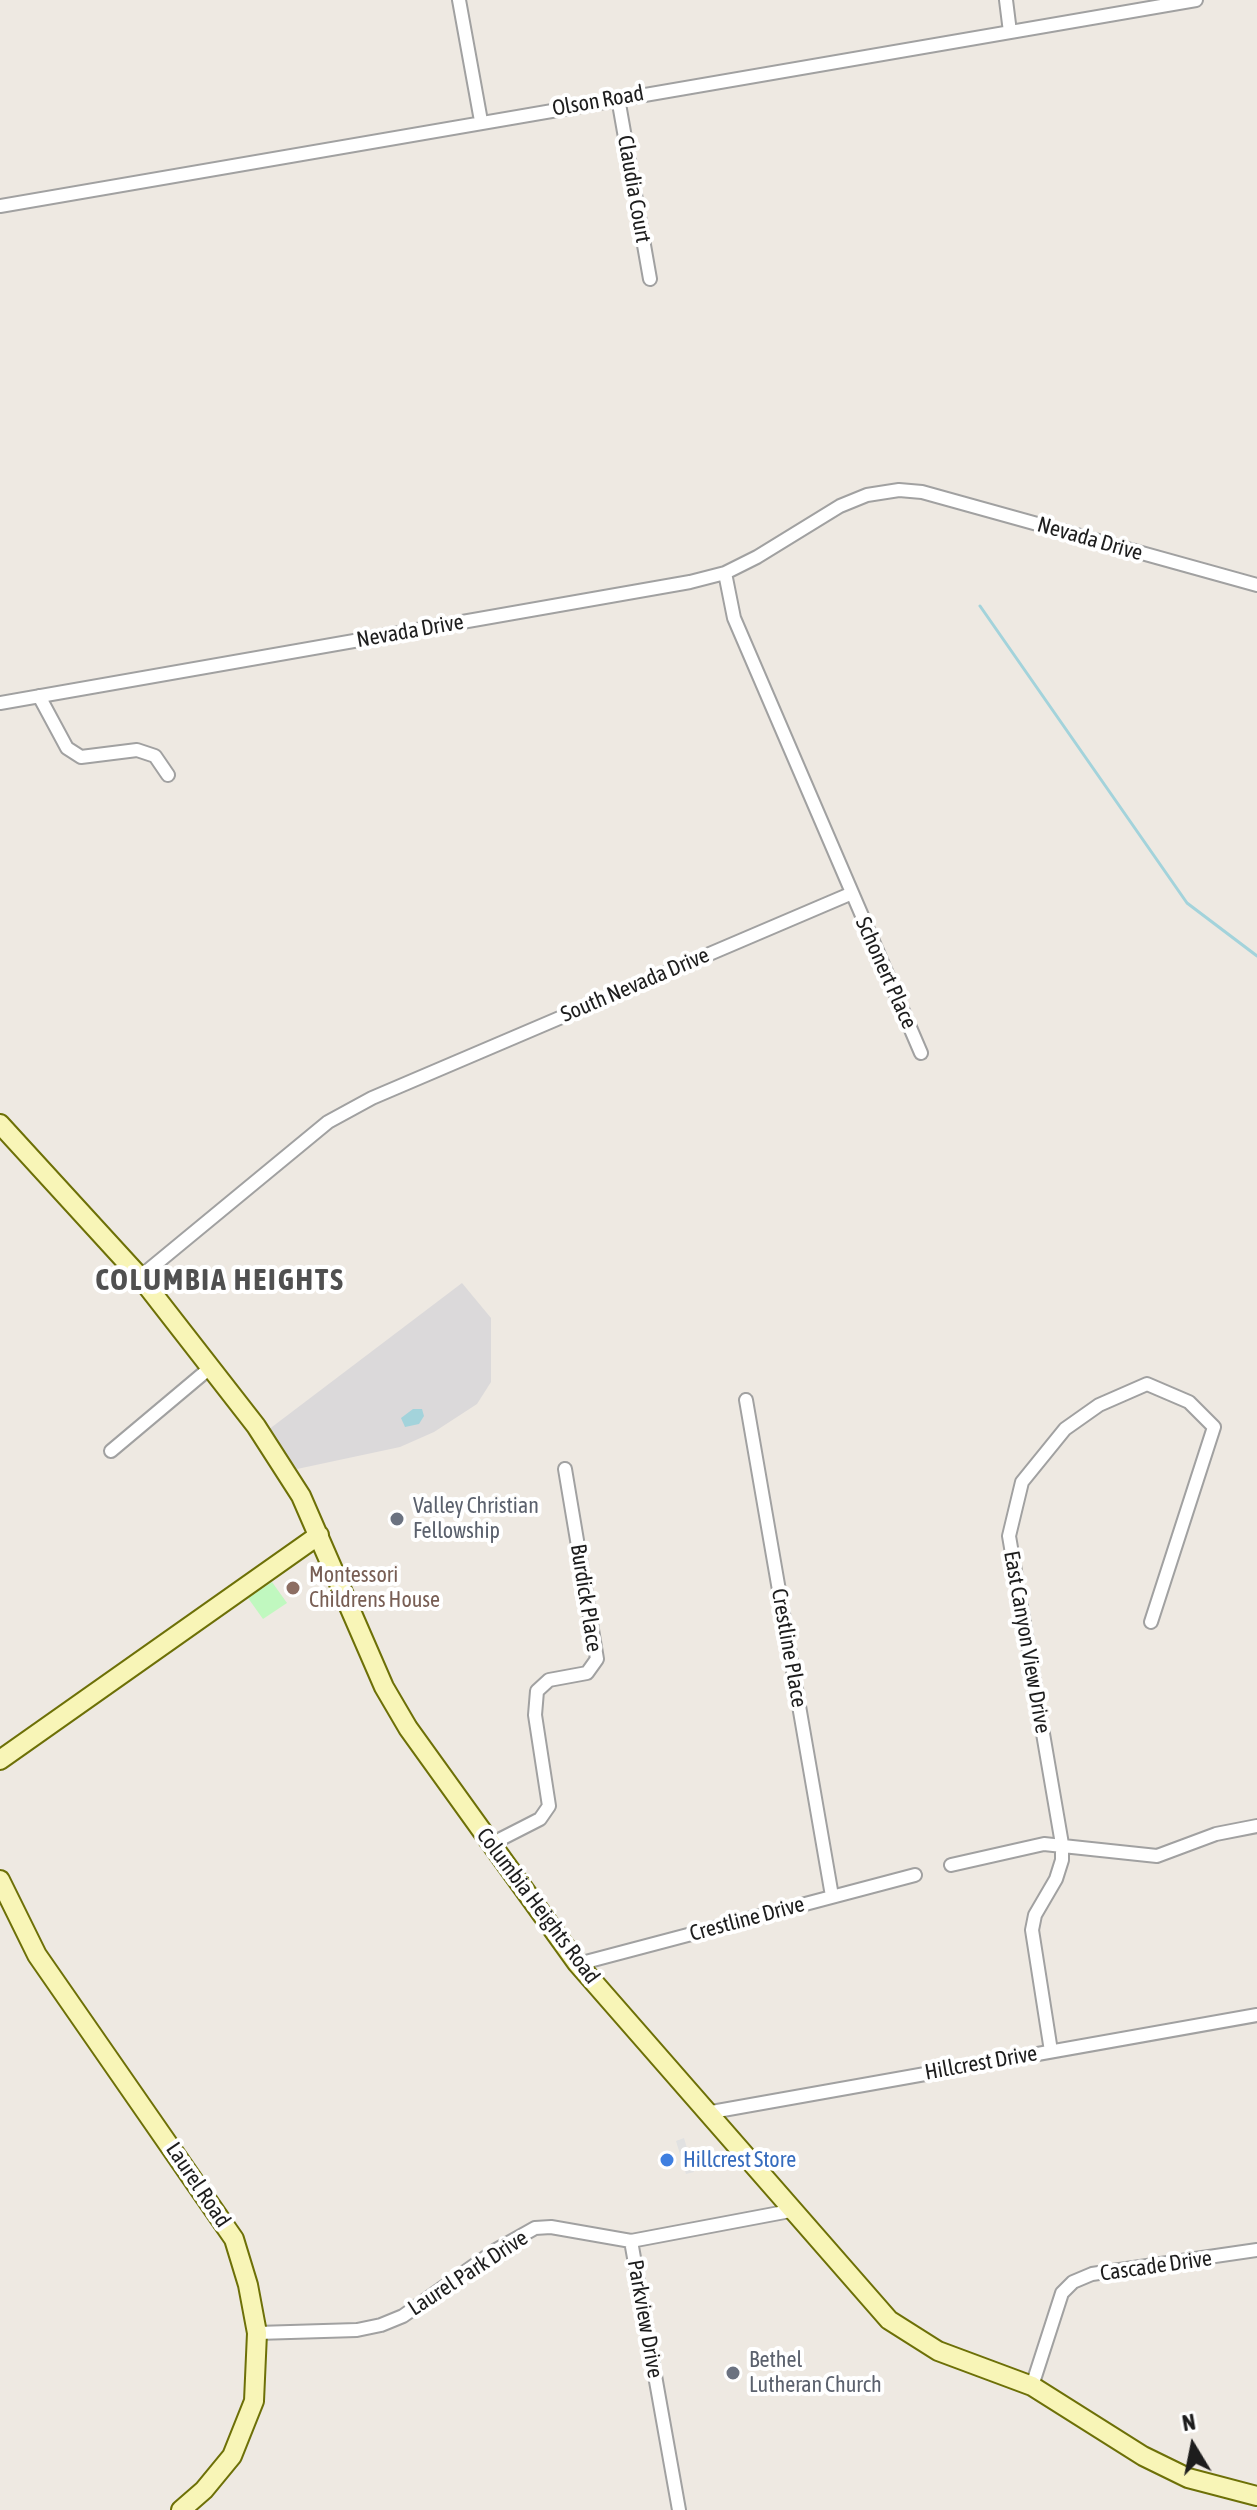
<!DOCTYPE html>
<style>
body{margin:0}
#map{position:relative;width:1257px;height:2510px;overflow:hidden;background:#eee9e2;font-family:"Asap Condensed",sans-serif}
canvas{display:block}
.north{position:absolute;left:1153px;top:2406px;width:80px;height:80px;-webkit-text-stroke:6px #fff;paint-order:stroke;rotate:350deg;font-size:22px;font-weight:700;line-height:32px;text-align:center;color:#1d1d1d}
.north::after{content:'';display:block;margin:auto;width:28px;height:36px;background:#1d1d1d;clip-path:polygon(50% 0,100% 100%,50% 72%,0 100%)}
</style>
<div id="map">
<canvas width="1257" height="2510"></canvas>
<div class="north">N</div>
</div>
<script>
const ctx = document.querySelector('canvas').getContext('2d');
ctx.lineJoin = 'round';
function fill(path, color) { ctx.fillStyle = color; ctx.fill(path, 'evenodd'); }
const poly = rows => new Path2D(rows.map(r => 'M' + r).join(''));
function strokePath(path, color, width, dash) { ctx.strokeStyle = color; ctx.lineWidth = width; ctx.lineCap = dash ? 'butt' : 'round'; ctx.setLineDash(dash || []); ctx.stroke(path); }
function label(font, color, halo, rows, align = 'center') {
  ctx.font = font + ' "Asap Condensed",sans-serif'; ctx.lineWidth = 8; ctx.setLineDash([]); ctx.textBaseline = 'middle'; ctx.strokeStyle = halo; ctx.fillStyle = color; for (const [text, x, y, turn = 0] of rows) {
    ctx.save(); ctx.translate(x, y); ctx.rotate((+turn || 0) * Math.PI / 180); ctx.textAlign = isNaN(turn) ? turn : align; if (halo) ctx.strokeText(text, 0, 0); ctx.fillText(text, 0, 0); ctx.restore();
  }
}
const residential = poly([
 [462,1283,491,1318,491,1382,477,1404,434,1432,400,1447,297,1469,268,1430]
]);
const park = poly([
 [272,1582,287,1603,263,1619,248,1598]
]);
const parking = poly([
 [684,2138,694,2172,686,2174,676,2141]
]);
const water = poly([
 [413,1409,422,1409,424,1416,419,1424,405,1427,401,1418]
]);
const stream = poly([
 [980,606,1187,903,1257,956]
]);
const street = poly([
 [459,0,481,121],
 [1006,0,1010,32],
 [618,98,650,279],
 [0,206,1196,0],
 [725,573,734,618,921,1053],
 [39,696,67,748,81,757,137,750,155,756,168,775],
 [0,703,690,582,725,573,757,557,840,506,867,495,899,490,922,492,1257,585],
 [140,1277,328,1122,372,1098,850,894],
 [746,1400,832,1896],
 [111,1451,211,1367],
 [491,1844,540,1819,549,1806,535,1715,537,1691,549,1680,587,1673,597,1659,565,1469],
 [951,1865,1044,1844,1157,1856,1216,1834,1257,1826],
 [578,1964,915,1875],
 [1051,2051,1032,1930,1035,1915,1056,1879,1062,1860,1062,1844,1009,1536,1022,1482,1065,1429,1099,1405,1147,1384,1189,1402,1214,1427,1151,1622],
 [706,2113,1257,2015],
 [631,2241,679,2510],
 [257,2333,357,2330,381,2325,403,2316,496,2250,535,2228,551,2227,631,2241,790,2211],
 [1032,2386,1062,2293,1073,2282,1092,2274,1257,2250]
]);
const secondary = poly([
 [0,1124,140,1277,256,1426,301,1496,384,1687,408,1728,577,1963,889,2320,938,2351,1032,2386,1143,2456,1188,2478,1257,2496],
 [0,1760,319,1535],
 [0,1880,37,1955,234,2239,248,2285,257,2333,254,2401,232,2456,204,2490,181,2510]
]);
const markers = [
 [397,1519,8,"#6b7280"],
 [293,1588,8,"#8d6e63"],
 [667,2160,8,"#3f7fe0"],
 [733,2373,8,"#6b7280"]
];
const streetNames = [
 ["Olson Road",598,101,-10],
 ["Claudia Court",634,189,80],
 ["Nevada Drive",1090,539,16],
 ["Nevada Drive",410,631,-10],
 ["Schonert Place",886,973,66],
 ["South Nevada Drive",635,985,-23],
 ["Burdick Place",586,1598,81],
 ["East Canyon View Drive",1027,1642,80],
 ["Crestline Place",789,1648,80],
 ["Columbia Heights Road",538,1906,53],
 ["Crestline Drive",747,1919,-15],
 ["Hillcrest Drive",981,2063,-10],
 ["Laurel Road",198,2185,56],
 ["Cascade Drive",1156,2266,-8],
 ["Laurel Park Drive",468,2273,-33],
 ["Parkview Drive",645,2319,80]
];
const worshipNames = [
 ["Valley Christian",413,1506],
 ["Fellowship",413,1531],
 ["Bethel",749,2360],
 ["Lutheran Church",749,2385]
];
const educationNames = [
 ["Montessori",309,1575],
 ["Childrens House",309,1600]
];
const shopNames = [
 ["Hillcrest Store",683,2160]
];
const districtNames = [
 ["COLUMBIA HEIGHTS",220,1281]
];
fill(residential, '#dbd9da');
fill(park, '#c0f8bf');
fill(parking, '#e1e1e1');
fill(water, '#a3d3db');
strokePath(stream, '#a3d3db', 3);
strokePath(street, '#a1a1a1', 16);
strokePath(secondary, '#6d7007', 22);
strokePath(street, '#fff', 12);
strokePath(secondary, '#f8f5b7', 18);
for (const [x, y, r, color] of markers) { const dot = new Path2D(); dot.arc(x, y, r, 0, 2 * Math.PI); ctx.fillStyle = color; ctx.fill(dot); strokePath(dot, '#fff', 3); }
label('22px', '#1d1d1d', '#fff', streetNames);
label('22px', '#5b616d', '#fff', worshipNames, 'left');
label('22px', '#785e54', '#fff', educationNames, 'left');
label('22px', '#366cbe', '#fff', shopNames, 'left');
ctx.letterSpacing = '2px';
label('bold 30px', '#505050', '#fff', districtNames);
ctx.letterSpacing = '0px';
</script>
